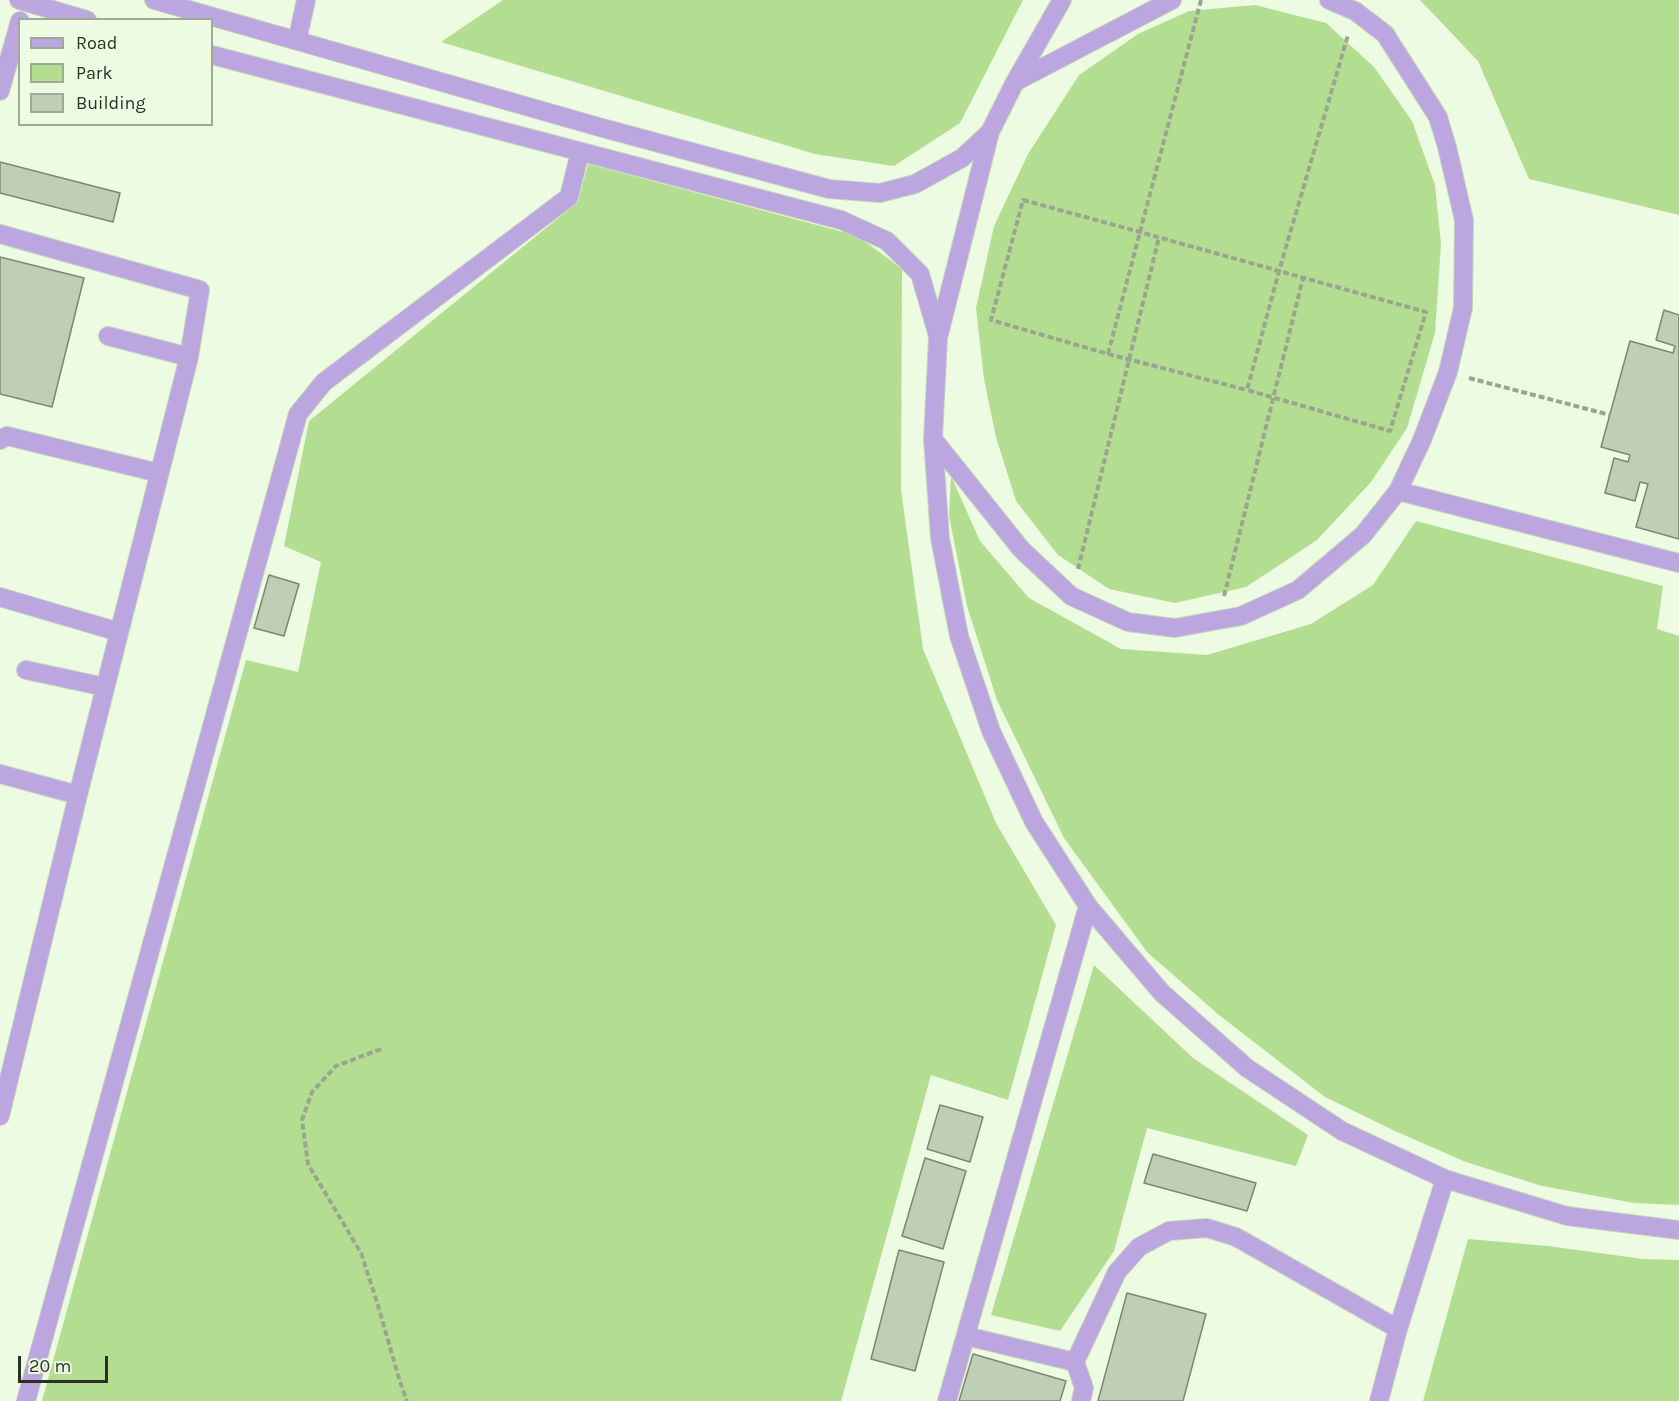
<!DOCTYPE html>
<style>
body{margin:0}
#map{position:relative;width:1679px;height:1401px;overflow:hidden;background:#ecfbe1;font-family:Karla,sans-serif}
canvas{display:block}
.legend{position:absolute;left:18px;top:18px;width:195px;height:108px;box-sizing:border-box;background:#ecfbe1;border:2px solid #9eaa96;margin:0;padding:8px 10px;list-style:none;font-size:18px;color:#2a3026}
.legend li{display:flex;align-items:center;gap:12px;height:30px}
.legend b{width:30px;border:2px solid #9eaa96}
.scale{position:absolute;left:18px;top:1356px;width:90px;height:27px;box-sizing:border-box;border:3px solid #2a3026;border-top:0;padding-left:8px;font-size:18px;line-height:21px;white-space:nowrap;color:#2a3026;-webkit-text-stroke:4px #ecfbe1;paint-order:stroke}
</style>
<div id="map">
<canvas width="1679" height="1401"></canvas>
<ul class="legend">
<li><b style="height:8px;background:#bca6df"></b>Road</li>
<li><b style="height:16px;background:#b3de91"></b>Park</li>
<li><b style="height:16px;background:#c0ceb6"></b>Building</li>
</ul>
<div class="scale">20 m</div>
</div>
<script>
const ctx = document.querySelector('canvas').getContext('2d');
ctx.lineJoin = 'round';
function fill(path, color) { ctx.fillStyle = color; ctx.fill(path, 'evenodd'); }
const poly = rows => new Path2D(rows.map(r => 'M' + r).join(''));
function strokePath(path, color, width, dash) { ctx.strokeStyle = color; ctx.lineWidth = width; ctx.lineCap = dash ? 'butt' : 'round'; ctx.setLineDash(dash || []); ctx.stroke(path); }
const green = poly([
 [503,0,1023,0,960,123,894,166,815,154,441,42],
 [1420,0,1679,0,1679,215,1529,179,1478,61],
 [1255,5,1326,23,1374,67,1412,121,1435,185,1441,244,1435,333,1407,428,1371,482,1317,540,1246,587,1175,603,1109,589,1058,555,1016,501,996,437,984,379,976,308,994,226,1028,154,1079,75,1138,34,1189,11],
 [588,164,858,236,902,269,901,490,923,649,996,823,1056,925,1008,1100,931,1075,841,1401,42,1401,246,660,298,672,321,562,284,546,309,421,578,202],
 [951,476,980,541,1029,598,1121,649,1207,655,1311,624,1373,585,1416,521,1663,586,1657,629,1679,636,1679,1205,1634,1203,1542,1186,1466,1162,1395,1131,1325,1097,1219,1015,1147,952,1064,838,997,700,967,606,949,516],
 [1094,965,1193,1058,1308,1135,1296,1166,1147,1128,1114,1251,1060,1331,991,1315],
 [1468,1239,1548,1246,1643,1259,1679,1260,1679,1401,1423,1401]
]);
const building = poly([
 [0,162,120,193,113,222,0,193,0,162],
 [0,257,84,278,52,407,0,394,0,257],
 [1664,310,1679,315,1679,539,1636,527,1648,484,1640,482,1635,501,1605,493,1614,458,1628,462,1630,455,1601,447,1630,341,1673,353,1675,346,1656,340,1664,310],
 [269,575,299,584,284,636,254,628,269,575],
 [940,1105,983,1117,970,1162,927,1149,940,1105],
 [1153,1154,1256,1183,1247,1211,1144,1183,1153,1154],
 [925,1158,966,1171,943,1249,902,1236,925,1158],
 [899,1250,944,1262,915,1371,871,1359,899,1250],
 [1127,1293,1206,1314,1183,1401,1098,1401,1127,1293],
 [973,1354,1066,1381,1060,1401,959,1401,973,1354]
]);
const path = poly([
 [1201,0,1140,232,1108,354,991,320,1023,200,1140,232,1279,271,1426,312,1390,431,1247,390,1279,271,1348,35],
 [1108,354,1247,390],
 [1469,378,1610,415],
 [1078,569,1159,237],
 [1224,596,1303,278],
 [381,1049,336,1066,312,1092,302,1120,308,1164,361,1253,377,1302,400,1382,407,1401]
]);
const minor = poly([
 [19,0,87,20],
 [154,0,599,127,829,189,880,193,915,184,962,158,990,132],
 [1062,0,1015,82,990,132,938,338,933,439,940,538,959,636,991,731,1034,822,1088,906,1162,993,1247,1068,1342,1131,1445,1179,1567,1216,1679,1230],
 [297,41,306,0],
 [212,55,841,220,887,241,920,274,938,336],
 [1015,82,1172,0],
 [0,91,20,21],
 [0,234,200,290,189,357,78,795,0,1116],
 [108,336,189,357],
 [933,439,1021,549,1071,596,1128,622,1175,628,1241,616,1298,590,1363,535,1398,491,1422,440,1448,372,1463,308,1464,220,1447,147,1438,117,1385,34,1355,11,1329,0],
 [0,440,7,436,159,473],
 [1398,491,1679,563],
 [0,597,119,632],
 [26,670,105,687],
 [0,774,78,795],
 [966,1336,1075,1362],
 [26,1401,298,414,324,382,569,197,580,152],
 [947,1401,1088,906],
 [1081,1401,1084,1388,1075,1362,1117,1272,1139,1247,1169,1231,1207,1228,1236,1237,1398,1329],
 [1379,1401,1398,1329,1445,1179]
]);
fill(green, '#b3de91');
fill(building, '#c0ceb6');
strokePath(building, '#7b8872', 1.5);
strokePath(minor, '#c9d6bf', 20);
strokePath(path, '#99a491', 4, [6, 3]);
strokePath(minor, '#bca6df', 18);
</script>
